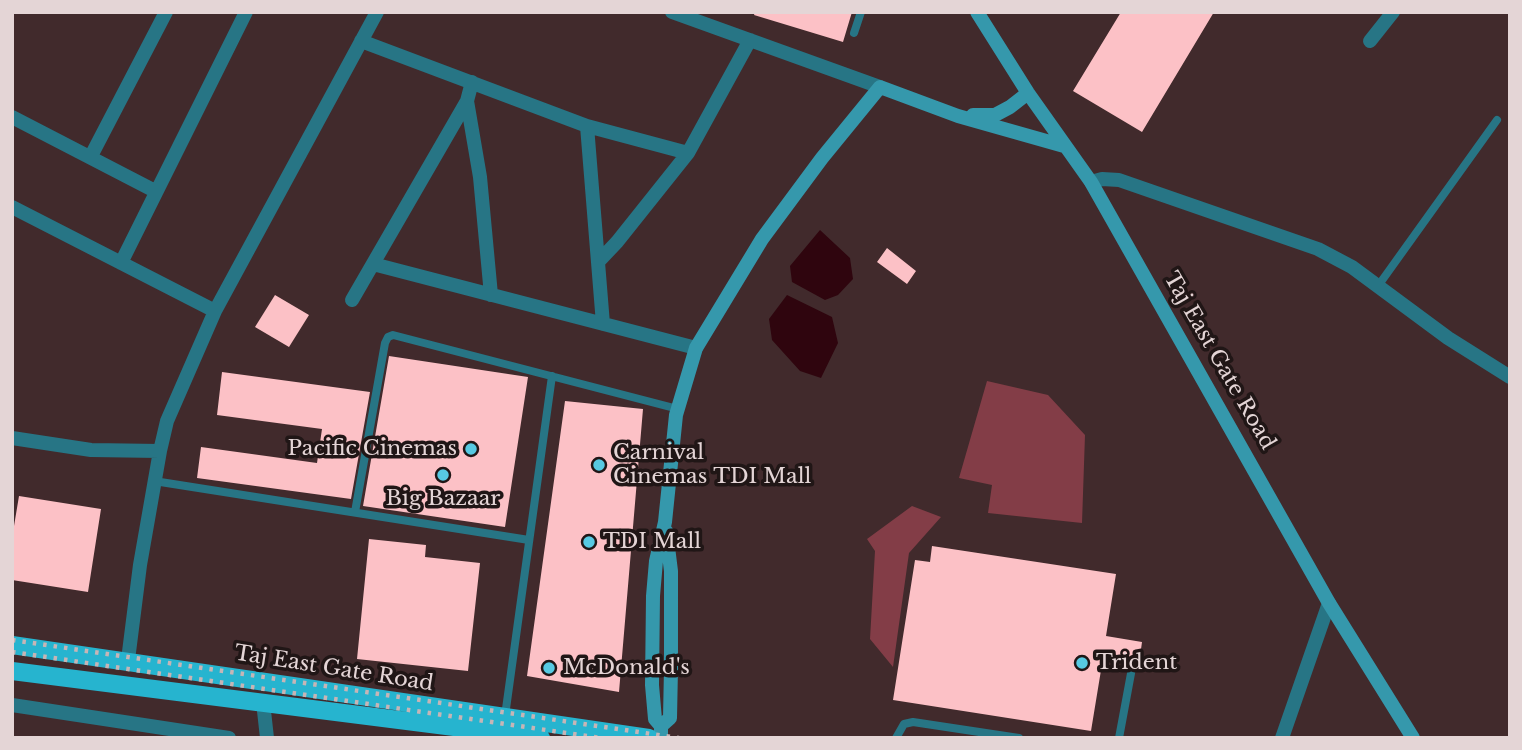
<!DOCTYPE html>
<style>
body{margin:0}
#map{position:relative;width:1522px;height:750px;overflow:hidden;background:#412a2c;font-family:"Libre Baskerville",serif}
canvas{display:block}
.frame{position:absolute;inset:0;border:14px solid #e4d5d6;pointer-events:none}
</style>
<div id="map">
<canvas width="1522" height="750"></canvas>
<div class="frame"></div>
</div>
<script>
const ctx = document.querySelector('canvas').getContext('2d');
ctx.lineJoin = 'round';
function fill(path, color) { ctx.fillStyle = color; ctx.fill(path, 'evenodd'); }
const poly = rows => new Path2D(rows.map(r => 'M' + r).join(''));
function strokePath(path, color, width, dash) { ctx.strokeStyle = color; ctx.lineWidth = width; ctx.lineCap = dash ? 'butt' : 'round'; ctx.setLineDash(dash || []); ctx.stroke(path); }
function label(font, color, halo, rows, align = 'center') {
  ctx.font = font + ' "Libre Baskerville",serif'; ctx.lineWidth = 7; ctx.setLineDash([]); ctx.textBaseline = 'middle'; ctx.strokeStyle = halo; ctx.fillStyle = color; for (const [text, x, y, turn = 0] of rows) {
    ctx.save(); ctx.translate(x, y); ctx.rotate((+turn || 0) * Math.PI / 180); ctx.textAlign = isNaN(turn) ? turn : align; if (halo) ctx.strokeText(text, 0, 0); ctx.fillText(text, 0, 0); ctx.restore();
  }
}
const green = poly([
 [987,381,1048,395,1085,435,1082,523,988,513,992,485,959,478],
 [912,506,941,517,909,553,893,667,870,639,875,551,867,539]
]);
const water = poly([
 [820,230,850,258,853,279,838,295,825,300,792,282,790,266],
 [787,295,832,317,838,343,821,378,800,371,772,340,769,319]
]);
const building = poly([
 [755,12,852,12,843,42,754,15],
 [1121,12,1214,12,1142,132,1073,91],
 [887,248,916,271,907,284,877,262],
 [275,295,309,315,289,347,255,327],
 [389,356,528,377,505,527,363,506],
 [222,372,370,392,351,499,197,478,201,447,317,463,322,429,217,415],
 [565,401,643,409,619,692,527,676],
 [19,496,101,509,88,592,12,580,12,538],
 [369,539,426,545,425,557,480,563,468,671,357,659],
 [932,546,1116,574,1106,636,1142,642,1139,664,1103,658,1091,731,893,700,915,560,930,562]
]);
const service = poly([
 [854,33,861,12],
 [1378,286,1497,120],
 [154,481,529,540],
 [355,512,385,343,388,337,393,335,678,409],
 [505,716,552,376],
 [896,738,904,724,913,722,1019,738],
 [1119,738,1132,668]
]);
const minor = poly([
 [672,12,880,87],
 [361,41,587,126,603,324],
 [1370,41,1393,12],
 [467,101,480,177,491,295],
 [12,117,155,191],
 [587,126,688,153],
 [91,156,166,12],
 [1091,182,1102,179,1119,180,1318,249,1352,267,1448,338,1510,377],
 [12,207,215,311],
 [599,261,617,242,688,153,750,40],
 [121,263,246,12],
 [373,264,696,348],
 [352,300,467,101,472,82],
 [12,438,91,450,160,451],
 [128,660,140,565,160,451,167,421,215,311,377,12],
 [263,702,267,738],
 [12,705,229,738],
 [1282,738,1329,603]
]);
const secondary = poly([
 [977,12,1028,93,1091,182,1329,603,1413,738],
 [973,115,995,115,1010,107,1028,93],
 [661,726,670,718,671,668,671,571,666,531],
 [661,738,661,726,655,719,652,685,653,596,656,561,665,522,676,415,696,348,762,239,822,158,880,87,958,116,1064,146]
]);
const primary = poly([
 [12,645,649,738],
 [12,671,541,738]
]);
const rail = poly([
 [12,640,679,738],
 [12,652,601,738]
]);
const markers = [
 [471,449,7,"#57c9e2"],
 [599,465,7,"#57c9e2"],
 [443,475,7,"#57c9e2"],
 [589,542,7,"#57c9e2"],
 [1082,663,7,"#57c9e2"],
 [549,668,7,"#57c9e2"]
];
const streetNames = [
 ["Taj East Gate Road",1219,361,60],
 ["Taj East Gate Road",334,669,9]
];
const poiNames = [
 ["Pacific Cinemas",457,449,"right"],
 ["Carnival",613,453],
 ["Cinemas TDI Mall",613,477],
 ["Big Bazaar",443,499,"center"],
 ["TDI Mall",603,542],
 ["Trident",1096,663],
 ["McDonald's",563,668]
];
fill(green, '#833d47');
fill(water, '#2f050e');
fill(building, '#fcc1c6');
strokePath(service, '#277585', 8);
strokePath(minor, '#277585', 14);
strokePath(secondary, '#3598ac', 14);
strokePath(primary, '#26b4cf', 18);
strokePath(rail, '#c6b5b6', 4.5, [3.5, 7]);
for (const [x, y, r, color] of markers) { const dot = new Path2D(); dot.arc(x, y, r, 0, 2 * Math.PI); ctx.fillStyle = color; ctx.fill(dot); strokePath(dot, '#201616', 2.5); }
label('21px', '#e4d5d6', '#201616', streetNames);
label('21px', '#e4d5d6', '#201616', poiNames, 'left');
</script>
